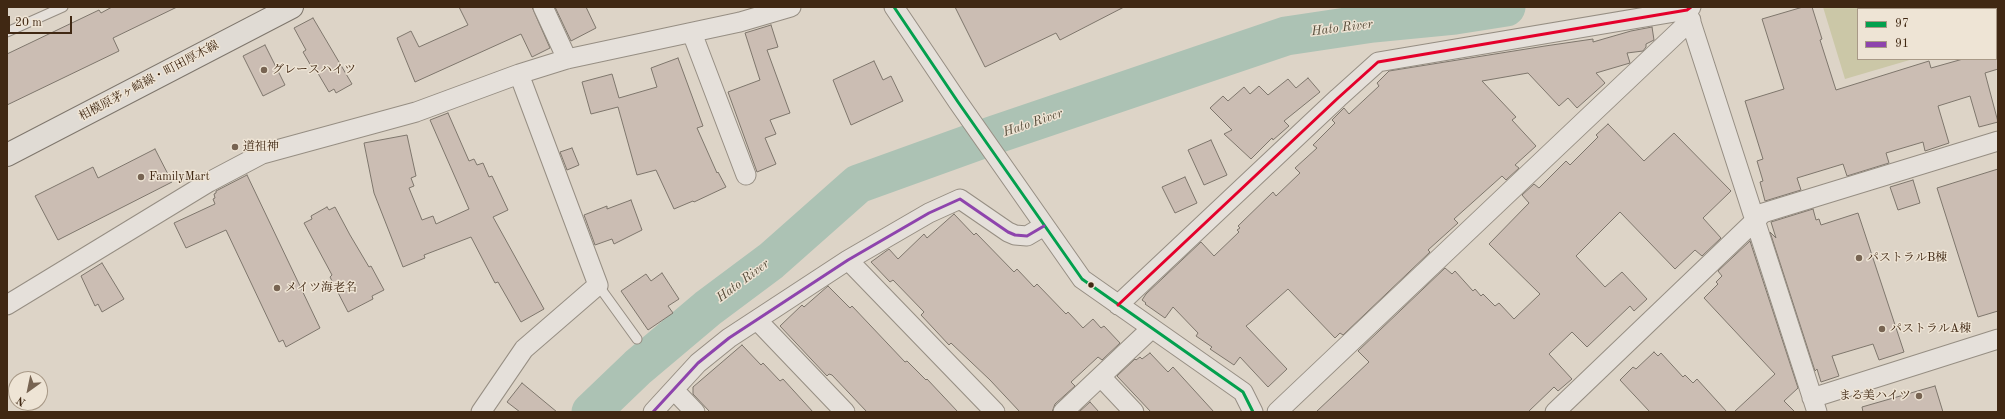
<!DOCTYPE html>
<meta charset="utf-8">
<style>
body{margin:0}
#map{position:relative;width:2005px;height:419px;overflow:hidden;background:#ddd4c7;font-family:"Old Standard TT",serif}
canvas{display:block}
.frame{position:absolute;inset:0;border:8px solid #402813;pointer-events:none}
.legend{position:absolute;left:1857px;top:8px;width:140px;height:52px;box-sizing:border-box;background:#eee4d5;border:1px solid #a89987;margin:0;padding:5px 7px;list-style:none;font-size:12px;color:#402813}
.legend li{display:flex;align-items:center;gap:8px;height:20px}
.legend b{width:20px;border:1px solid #a89987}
.north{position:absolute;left:8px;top:371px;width:40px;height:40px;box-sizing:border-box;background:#eee4d5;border:1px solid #a89987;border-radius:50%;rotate:213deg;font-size:11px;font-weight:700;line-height:16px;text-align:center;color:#402813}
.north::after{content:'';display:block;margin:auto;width:14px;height:18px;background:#776452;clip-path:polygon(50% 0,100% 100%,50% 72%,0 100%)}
.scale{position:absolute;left:8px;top:16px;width:64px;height:18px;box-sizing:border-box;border:2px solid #402813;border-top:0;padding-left:5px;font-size:12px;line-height:14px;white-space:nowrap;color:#402813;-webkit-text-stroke:3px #eee4d5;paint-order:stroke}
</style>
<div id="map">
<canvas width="2005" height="419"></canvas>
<div class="frame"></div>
<ul class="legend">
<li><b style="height:5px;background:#03a04e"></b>97</li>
<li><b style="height:5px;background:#8e44ad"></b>91</li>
</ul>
<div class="north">N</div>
<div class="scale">20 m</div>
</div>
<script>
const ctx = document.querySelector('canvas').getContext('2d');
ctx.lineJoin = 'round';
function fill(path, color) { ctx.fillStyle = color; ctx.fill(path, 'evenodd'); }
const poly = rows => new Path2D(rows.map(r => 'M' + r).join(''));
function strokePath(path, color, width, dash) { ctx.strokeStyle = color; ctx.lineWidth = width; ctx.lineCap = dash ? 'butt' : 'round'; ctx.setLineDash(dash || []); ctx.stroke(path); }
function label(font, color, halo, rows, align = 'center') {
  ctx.font = font + ' "Old Standard TT","Noto Serif JP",serif'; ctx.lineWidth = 3; ctx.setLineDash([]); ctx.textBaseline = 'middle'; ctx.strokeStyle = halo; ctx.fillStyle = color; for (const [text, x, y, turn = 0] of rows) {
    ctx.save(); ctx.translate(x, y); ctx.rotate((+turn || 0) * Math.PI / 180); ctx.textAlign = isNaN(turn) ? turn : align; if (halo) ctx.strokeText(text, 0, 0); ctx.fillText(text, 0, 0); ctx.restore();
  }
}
const green = poly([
 [1823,7,1998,7,1998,34,1996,34,1996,9,1858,9,1858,59,1913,59,1845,79]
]);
const river = poly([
 [591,412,638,367,708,308,771,261,858,184,994,135,1286,36,1373,23,1455,15,1506,7]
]);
const building = poly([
 [112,7,177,7,113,38,119,51,7,105,7,54,99,10,101,13,112,7],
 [459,7,532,7,550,48,532,57,521,34,415,82,397,38,411,31,419,47,468,25,459,7],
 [555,7,586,7,596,28,571,41,555,7],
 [955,7,1124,7,1060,40,1056,33,985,67,955,7],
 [1803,7,1812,7,1822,39,1820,40,1836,90,1929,61,1931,68,1963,59,1998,59,1998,69,1985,73,1998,122,1979,127,1970,96,1938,106,1949,143,1925,151,1923,142,1886,153,1889,163,1847,176,1843,164,1797,178,1801,190,1765,201,1760,182,1763,181,1757,161,1763,159,1745,101,1784,89,1762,19,1803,7],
 [313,18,352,84,336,93,334,89,329,92,316,70,314,71,303,52,306,50,294,28,313,18],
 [771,25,778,47,767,50,790,113,770,120,776,134,765,138,776,164,757,172,728,92,760,80,745,33,771,25],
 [1652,27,1654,40,1646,44,1646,47,1643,51,1627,53,1630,63,1596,73,1605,83,1577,108,1568,98,1559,106,1528,73,1482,81,1516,117,1512,120,1536,146,1515,165,1519,168,1506,180,1502,176,1454,219,1458,223,1428,250,1430,252,1343,335,1340,333,1335,338,1288,289,1251,322,1246,326,1287,369,1268,387,1240,357,1234,365,1210,349,1212,347,1196,336,1198,333,1173,307,1165,318,1145,304,1146,303,1142,300,1146,294,1201,242,1214,256,1239,232,1237,230,1240,228,1238,226,1273,192,1276,196,1300,173,1295,168,1317,148,1313,145,1335,123,1332,120,1344,108,1349,114,1379,86,1377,83,1389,71,1545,46,1593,39,1593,42,1631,31,1652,27],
 [265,45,285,85,263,96,243,56,265,45],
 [678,58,703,126,697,128,717,173,718,172,726,187,694,202,693,201,674,209,656,170,637,175,618,107,591,114,582,82,612,74,619,98,657,87,651,68,678,58],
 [874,61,883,80,891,76,903,101,851,125,833,80,874,61],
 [1308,78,1320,92,1284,121,1289,126,1273,140,1272,138,1251,159,1224,134,1232,130,1210,108,1223,96,1228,101,1244,87,1250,94,1259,86,1268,95,1288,79,1296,88,1308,78],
 [448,113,469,161,474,159,477,165,483,163,489,177,492,176,508,210,493,217,544,309,521,322,498,282,495,283,471,237,424,255,425,258,403,267,374,193,364,143,407,135,416,176,411,178,414,186,409,188,422,220,433,216,436,224,469,209,430,120,448,113],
 [1608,124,1644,161,1674,133,1731,191,1703,218,1721,238,1702,256,1695,250,1675,269,1620,212,1576,256,1605,287,1622,272,1647,299,1634,311,1630,306,1587,347,1572,332,1549,354,1572,379,1558,391,1554,387,1528,412,1316,412,1369,362,1358,351,1445,268,1452,274,1455,271,1473,291,1475,289,1481,296,1483,294,1495,306,1499,303,1514,319,1540,294,1489,244,1529,203,1522,195,1534,184,1539,188,1566,161,1570,165,1598,137,1596,135,1608,124],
 [1211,140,1227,175,1204,185,1188,150,1211,140],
 [572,148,579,165,567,170,560,152,572,148],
 [155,149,172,182,58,240,35,196,93,167,98,178,155,149],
 [1998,169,1998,311,1978,317,1937,188,1998,169],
 [247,175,320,328,286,347,283,340,279,342,226,230,186,248,174,223,215,204,213,199,215,198,214,194,216,193,216,191,247,175],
 [1185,177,1197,203,1175,213,1162,187,1185,177],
 [1913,180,1920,203,1898,210,1890,187,1913,180],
 [631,200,642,230,614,244,612,239,595,245,584,215,607,206,607,209,631,200],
 [327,207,329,210,335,207,350,235,369,267,371,266,384,290,372,296,373,299,348,312,330,277,332,275,304,223,312,219,311,216,327,207],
 [1813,209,1816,220,1819,219,1821,225,1858,213,1904,352,1879,360,1873,344,1836,355,1832,356,1839,376,1821,382,1817,369,1815,371,1770,232,1776,238,1771,222,1813,209],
 [954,214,974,235,976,233,1014,272,1017,269,1034,287,1037,284,1066,314,1068,312,1083,328,1093,319,1101,328,1104,326,1120,343,1102,360,1098,357,1071,382,1075,386,1055,404,1052,412,1020,412,990,380,951,343,949,345,921,315,924,312,893,280,890,282,871,262,889,249,898,259,924,234,927,238,954,214],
 [1750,241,1798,388,1784,401,1795,412,1734,412,1775,374,1704,298,1718,284,1716,282,1722,276,1718,271,1750,241],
 [102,263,124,299,102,312,98,304,95,306,81,276,102,263],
 [662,273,679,299,668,306,673,313,648,330,621,291,646,274,651,281,662,273],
 [828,286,850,308,852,306,905,362,907,361,926,380,927,379,958,412,867,412,832,375,829,374,827,376,780,326,802,305,804,307,828,286],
 [742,345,761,365,763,363,780,381,783,379,813,412,710,412,693,394,693,387,742,345],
 [1654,352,1658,356,1661,353,1683,377,1685,375,1693,383,1697,379,1727,412,1650,412,1620,380,1633,367,1636,369,1654,352],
 [1150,353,1168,372,1173,367,1214,412,1151,412,1117,376,1135,359,1136,360,1140,357,1142,359,1150,353],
 [522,383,557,412,520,412,507,402,522,383],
 [1935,386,1943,412,1863,412,1862,407,1935,386],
 [1090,402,1099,412,1079,412,1090,402]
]);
const service = poly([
 [7,32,63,7],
 [598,285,637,339]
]);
const minor = poly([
 [543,7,567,59],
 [894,7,958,102,1082,279,1243,392,1253,412],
 [1687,10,1817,412],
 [692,33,746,175],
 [848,260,995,412],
 [7,305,209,182,262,154,416,112,519,74,567,59,740,22,791,7],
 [1118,305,1338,98,1378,62,1687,10,1691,7],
 [757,320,845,412],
 [1101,377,1134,412],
 [674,390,695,412],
 [1812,398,1998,339],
 [481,412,524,349,598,285,519,74],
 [653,412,698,363,729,338,848,260,929,213,960,199,1008,232,1015,235,1027,236,1044,226],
 [1063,412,1152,328],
 [1277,412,1691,20],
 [1555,412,1763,213,1998,141]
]);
const primary = poly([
 [7,155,292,7]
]);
const bus1 = poly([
 [894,7,958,102,1082,279,1243,392,1253,412]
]);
const bus2 = poly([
 [653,412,698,363,729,338,848,260,929,213,960,199,1008,232,1015,235,1027,236,1044,226]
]);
const bus3 = poly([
 [1118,305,1338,98,1378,62,1687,10,1691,7]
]);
const markers = [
 [264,70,4,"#776452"],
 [235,147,4,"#776452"],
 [141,177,4,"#776452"],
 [1859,258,4,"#776452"],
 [1091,285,3.5,"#402813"],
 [277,288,4,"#776452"],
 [1882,329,4,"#776452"],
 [1919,396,4,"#776452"]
];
const poiNames = [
 ["グレースハイツ",272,70],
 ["道祖神",243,147],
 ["FamilyMart",149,177],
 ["パストラルB棟",1867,258],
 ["メイツ海老名",285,288],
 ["パストラルA棟",1890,329],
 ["まる美ハイツ",1911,396,"right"]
];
const streetNames = [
 ["相模原茅ヶ崎線・町田厚木線",149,81,-28]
];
const waterNames = [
 ["Hato River",1342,28,-7],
 ["Hato River",1033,123,-19],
 ["Hato River",743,281,-37]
];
fill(green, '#cbc7a7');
strokePath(river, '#acc2b4', 39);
fill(building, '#cbbdb3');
strokePath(building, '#7e766c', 1);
strokePath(service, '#968e83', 11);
strokePath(minor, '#968e83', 21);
strokePath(primary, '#7e766c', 24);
strokePath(service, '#e5e0da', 9);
strokePath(minor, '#e5e0da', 19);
strokePath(primary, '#e0dbd4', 22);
strokePath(bus1, '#03a04e', 3);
strokePath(bus2, '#8e44ad', 3);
strokePath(bus3, '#e4002b', 3);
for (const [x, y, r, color] of markers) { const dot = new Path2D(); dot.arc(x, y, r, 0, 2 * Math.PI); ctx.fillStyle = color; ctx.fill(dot); strokePath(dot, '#eee4d5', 1.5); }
label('12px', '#402813', '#eee4d5', poiNames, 'left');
label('12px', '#402813', '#eee4d5', streetNames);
label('italic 13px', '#564c39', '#eee4d5', waterNames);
</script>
